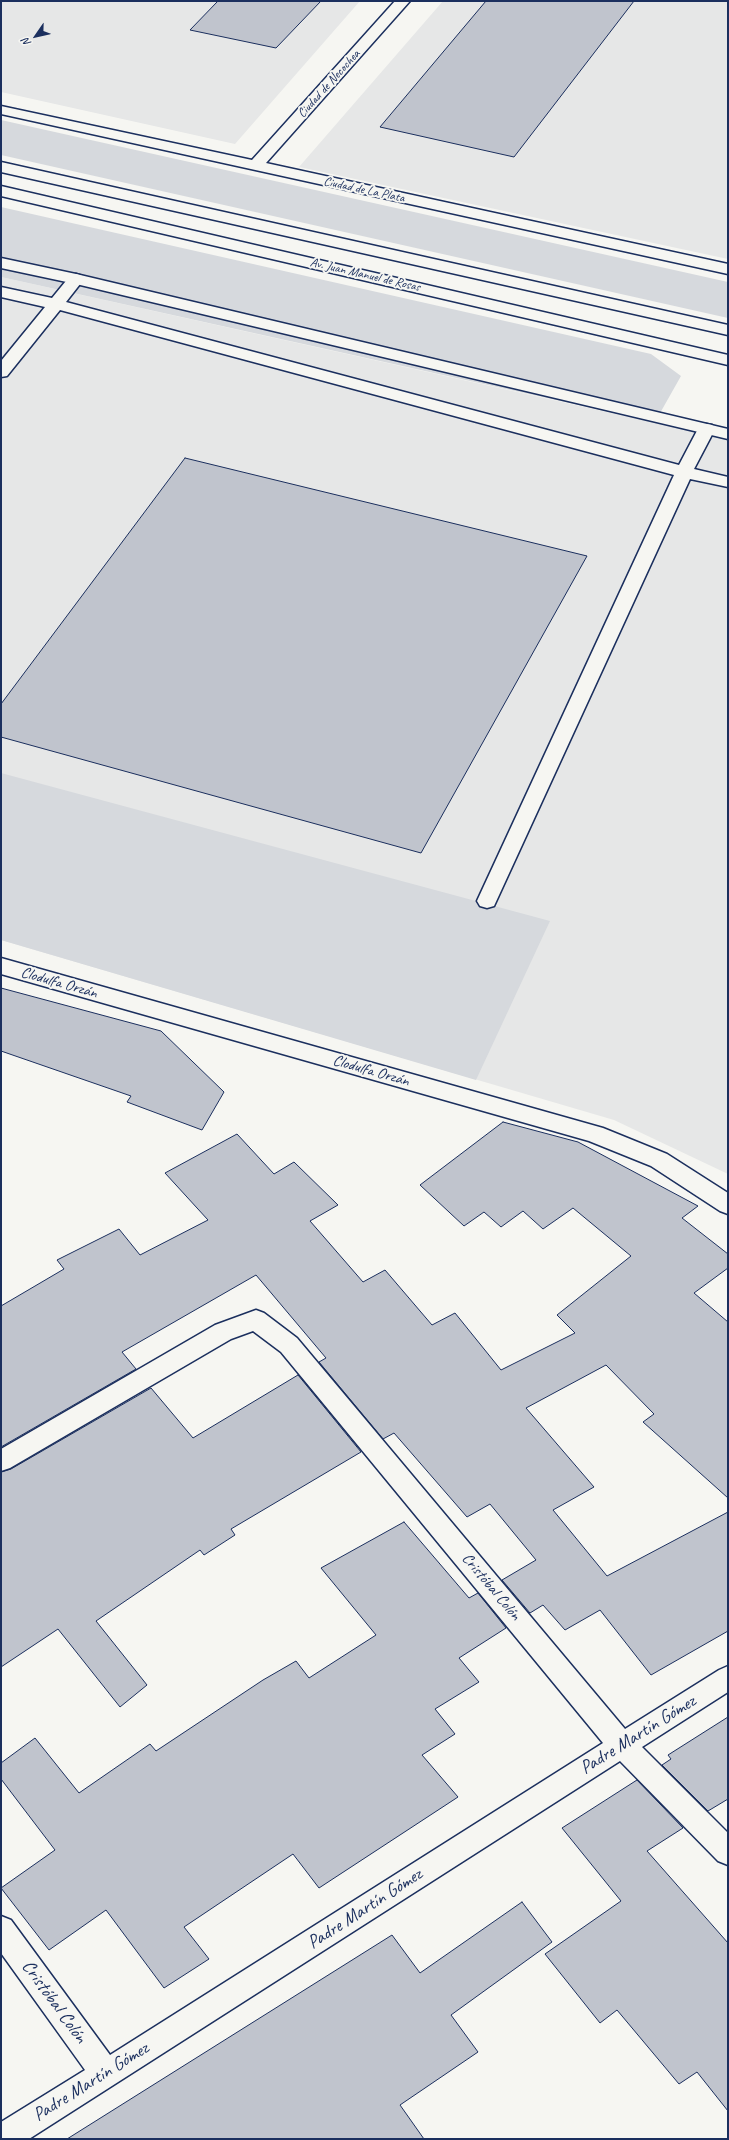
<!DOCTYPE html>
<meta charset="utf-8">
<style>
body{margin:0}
#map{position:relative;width:729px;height:2140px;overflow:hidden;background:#f6f6f2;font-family:Caveat,sans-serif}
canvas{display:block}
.frame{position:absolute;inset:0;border:2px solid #1b2f5e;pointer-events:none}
.north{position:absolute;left:16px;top:16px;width:40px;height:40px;-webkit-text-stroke:3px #f6f6f2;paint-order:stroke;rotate:236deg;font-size:11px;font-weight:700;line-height:16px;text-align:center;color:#1b2f5e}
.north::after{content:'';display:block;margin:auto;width:14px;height:18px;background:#1b2f5e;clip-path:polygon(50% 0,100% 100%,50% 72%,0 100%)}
</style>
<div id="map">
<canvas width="729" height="2140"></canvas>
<div class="frame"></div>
<div class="north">N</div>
</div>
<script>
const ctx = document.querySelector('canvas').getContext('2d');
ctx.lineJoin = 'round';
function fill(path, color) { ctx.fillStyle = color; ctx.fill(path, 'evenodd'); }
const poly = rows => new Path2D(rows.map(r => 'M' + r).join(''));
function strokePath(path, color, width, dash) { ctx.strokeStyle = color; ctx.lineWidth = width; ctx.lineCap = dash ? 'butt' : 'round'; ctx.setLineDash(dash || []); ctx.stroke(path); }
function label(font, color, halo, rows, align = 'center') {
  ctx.font = font + ' Caveat,sans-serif'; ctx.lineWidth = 4; ctx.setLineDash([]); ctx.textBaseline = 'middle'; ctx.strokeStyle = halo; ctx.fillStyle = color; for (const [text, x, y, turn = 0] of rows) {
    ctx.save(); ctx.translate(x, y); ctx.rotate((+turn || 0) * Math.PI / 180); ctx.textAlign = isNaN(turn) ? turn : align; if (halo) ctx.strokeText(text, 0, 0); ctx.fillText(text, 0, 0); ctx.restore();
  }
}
const built = poly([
 [1,1,360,1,235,144,1,92],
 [443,1,728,1,728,259,299,167],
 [1,277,728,439,728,1174,614,1120,1,940]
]);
const green = poly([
 [1,120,728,282,728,318,1,155],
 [1,207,651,354,681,376,655,422,1,277],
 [1,773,550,921,476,1080,1,940]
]);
const building = poly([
 [218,1,321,1,276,48,190,30,218,1],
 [486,1,634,1,514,157,380,127,486,1],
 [185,458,587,556,421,853,1,737,1,704,185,458],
 [1,988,161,1031,224,1092,202,1130,127,1102,131,1096,1,1051,1,988],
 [503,1122,578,1142,698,1206,682,1218,728,1254,728,1268,694,1293,728,1322,728,1498,643,1422,654,1414,606,1365,526,1408,594,1487,553,1510,607,1576,728,1512,728,1631,651,1675,600,1610,565,1630,543,1605,530,1613,502,1580,536,1560,490,1504,467,1517,394,1433,383,1439,319,1362,326,1358,256,1275,122,1352,136,1369,1,1447,1,1306,64,1269,57,1260,119,1229,140,1255,208,1220,165,1173,237,1134,274,1174,294,1162,338,1205,310,1221,363,1282,385,1270,432,1325,455,1313,501,1370,575,1333,557,1315,631,1256,573,1208,543,1229,523,1211,501,1227,484,1212,464,1226,420,1185,503,1122],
 [298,1375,361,1452,231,1529,235,1535,204,1555,200,1550,96,1621,147,1685,120,1707,58,1629,1,1667,1,1472,11,1469,151,1388,193,1438,298,1375],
 [404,1522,469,1598,478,1593,506,1628,459,1658,479,1682,435,1709,455,1734,422,1755,458,1797,319,1888,293,1854,184,1927,209,1959,164,1988,106,1910,49,1950,1,1888,55,1850,1,1779,1,1763,35,1738,79,1793,150,1744,156,1751,263,1680,296,1661,309,1678,376,1635,321,1568,404,1522],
 [728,1717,728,1799,708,1811,662,1765,671,1759,668,1755,728,1717],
 [637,1780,683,1828,647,1851,728,1943,728,2111,697,2072,679,2084,617,2010,600,2023,545,1954,621,1901,562,1828,637,1780],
 [522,1902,552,1942,451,2015,478,2052,400,2105,424,2139,67,2139,392,1935,420,1973,522,1902]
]);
const lane = poly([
 [76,274,82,276,84,279,66,302,679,465,700,425,706,424,712,425,715,429,694,469,728,477,728,487,690,479,494,906,487,908,480,906,477,901,674,475,60,310,7,376,1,377,1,361,45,307,1,297,1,287,52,298,70,276,76,274]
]);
const street = poly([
 [395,1,410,1,266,163,728,264,728,274,1,114,1,106,252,160,395,1],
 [1,258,76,274,728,429,728,439,76,284,1,268,1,258],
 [1,958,603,1128,667,1154,728,1193,728,1214,720,1211,651,1166,589,1141,1,974,1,958],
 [256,1310,264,1313,297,1338,625,1729,719,1670,728,1666,728,1692,642,1747,728,1833,728,1865,718,1861,620,1761,29,2139,1,2139,1,2122,85,2070,1,1953,1,1916,11,1920,110,2055,603,1743,281,1352,253,1331,231,1339,10,1468,1,1471,1,1449,215,1325,256,1310]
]);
const secondary = poly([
 [1,162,728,325,728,335,1,172,1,162],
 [1,186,728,355,728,365,1,196,1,186]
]);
const farStreetnames = [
 ["Ciudad de Necochea",329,84,-48],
 ["Ciudad de La Plata",364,190,12],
 ["Av. Juan Manuel de Rosas",365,275,13]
];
const streetNames = [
 ["Clodulfa Orzán",59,983,16],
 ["Clodulfa Orzán",371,1071,16],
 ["Cristóbal Colón",491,1587,50]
];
const nearStreetnames = [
 ["Padre Martín Gómez",638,1735,-32],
 ["Padre Martín Gómez",365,1909,-33],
 ["Cristóbal Colón",54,2002,54],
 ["Padre Martín Gómez",91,2082,-32]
];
fill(built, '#e6e7e7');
fill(green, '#d6d9dd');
fill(building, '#c0c4cd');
strokePath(building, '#1b2f5e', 1);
strokePath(lane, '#1b2f5e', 3);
strokePath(street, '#1b2f5e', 3);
strokePath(secondary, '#1b2f5e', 3);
fill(lane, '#f6f6f2');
fill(street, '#f6f6f2');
fill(secondary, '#f6f6f2');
label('13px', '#1b2f5e', '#f6f6f2', farStreetnames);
label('16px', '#1b2f5e', '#f6f6f2', streetNames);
label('19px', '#1b2f5e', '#f6f6f2', nearStreetnames);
</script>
